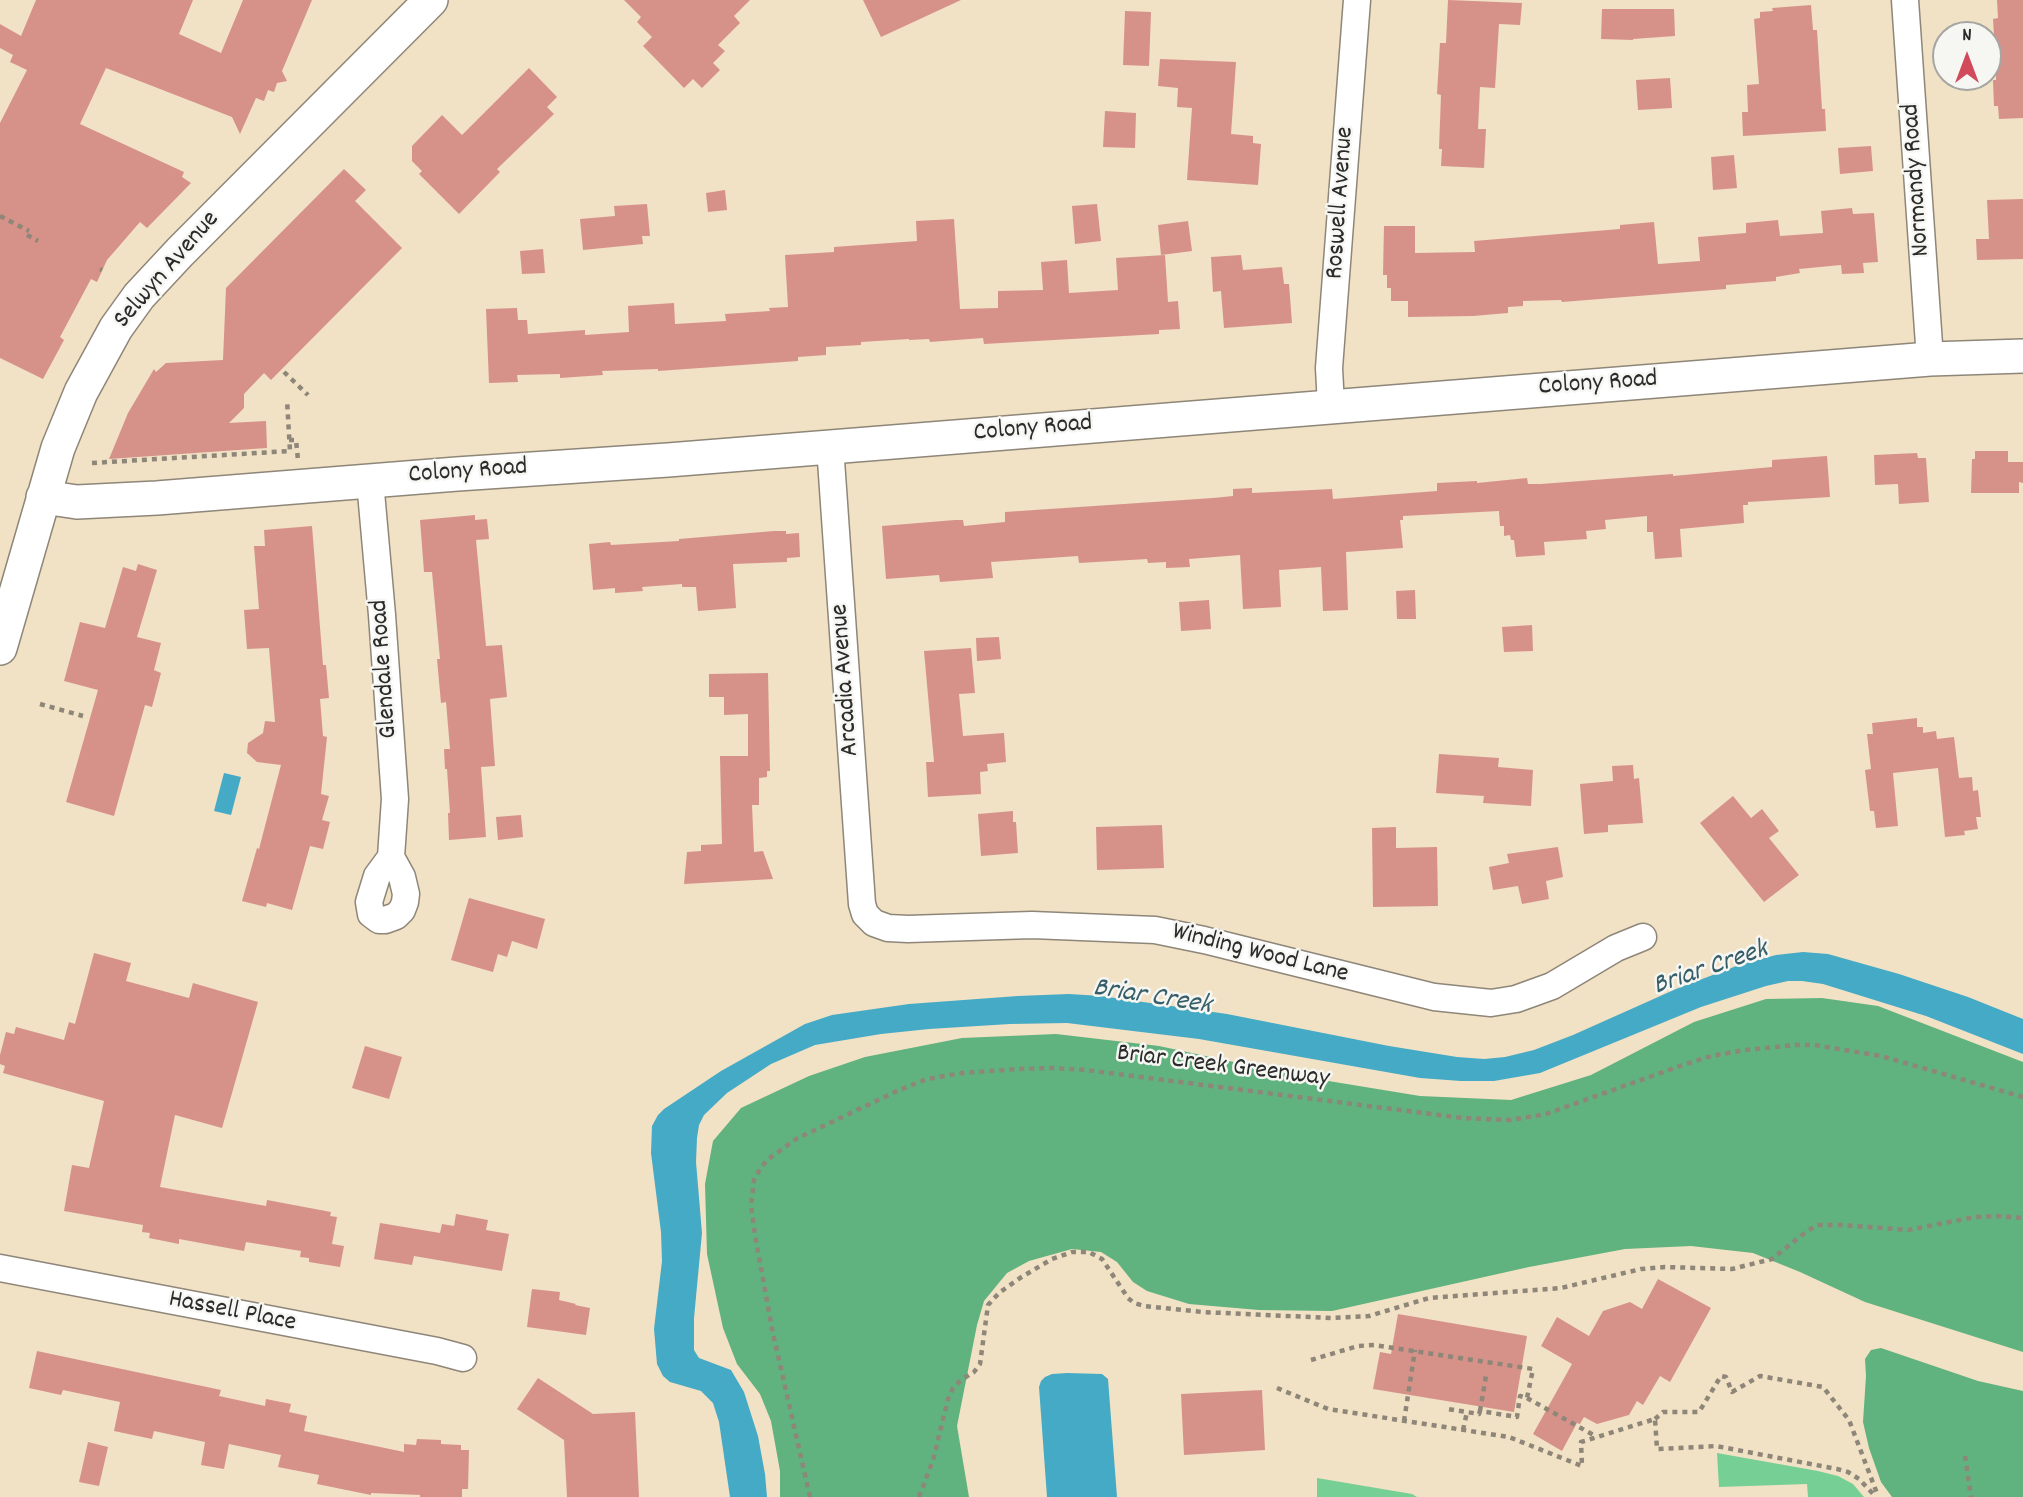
<!DOCTYPE html>
<style>
body{margin:0}
#map{position:relative;width:2023px;height:1497px;overflow:hidden;background:#f1e1c5;font-family:Dekko,sans-serif}
canvas{display:block}
.north{position:absolute;left:1932px;top:21px;width:70px;height:70px;box-sizing:border-box;background:#f6f6f2;border:2px solid #a5a5a2;border-radius:50%;rotate:0deg;font-size:19px;font-weight:700;line-height:28px;text-align:center;color:#2b2b2b}
.north::after{content:'';display:block;margin:auto;width:24px;height:32px;background:#d1495b;clip-path:polygon(50% 0,100% 100%,50% 72%,0 100%)}
</style>
<div id="map">
<canvas width="2023" height="1497"></canvas>
<div class="north">N</div>
</div>
<script>
const ctx = document.querySelector('canvas').getContext('2d');
ctx.lineJoin = 'round';
function fill(path, color) { ctx.fillStyle = color; ctx.fill(path, 'evenodd'); }
const poly = rows => new Path2D(rows.map(r => 'M' + r).join(''));
function strokePath(path, color, width, dash) { ctx.strokeStyle = color; ctx.lineWidth = width; ctx.lineCap = dash ? 'butt' : 'round'; ctx.setLineDash(dash || []); ctx.stroke(path); }
function label(font, color, halo, rows, align = 'center') {
  ctx.font = font + ' Dekko,sans-serif'; ctx.lineWidth = 5; ctx.setLineDash([]); ctx.textBaseline = 'middle'; ctx.strokeStyle = halo; ctx.fillStyle = color; for (const [text, x, y, turn = 0] of rows) {
    ctx.save(); ctx.translate(x, y); ctx.rotate((+turn || 0) * Math.PI / 180); ctx.textAlign = isNaN(turn) ? turn : align; if (halo) ctx.strokeText(text, 0, 0); ctx.fillText(text, 0, 0); ctx.restore();
  }
}
const green = poly([
 [1717,1453,1818,1471,1838,1476,1853,1484,1864,1497,1808,1497,1807,1484,1719,1487],
 [1317,1478,1412,1494,1417,1497,1317,1497]
]);
const forest = poly([
 [1822,998,1878,1006,2023,1062,2023,1352,1865,1302,1800,1272,1753,1253,1691,1246,1625,1249,1529,1267,1332,1311,1259,1310,1189,1304,1147,1291,1133,1282,1117,1262,1101,1252,1072,1249,1029,1261,1007,1273,984,1301,977,1325,957,1426,969,1497,780,1497,780,1471,771,1421,760,1394,737,1364,723,1328,707,1254,705,1184,713,1141,741,1108,809,1076,865,1057,962,1038,1056,1034,1159,1046,1304,1077,1420,1096,1511,1100,1591,1075,1694,1022,1766,999],
 [1881,1348,1978,1381,2023,1391,2023,1497,1892,1497,1881,1482,1869,1448,1863,1422,1866,1376,1865,1359,1871,1350]
]);
const water = poly([
 [224,773,241,777,231,815,214,811],
 [1803,952,1828,954,1899,974,1968,997,2023,1019,2023,1054,1926,1016,1823,984,1802,981,1788,981,1766,986,1701,1007,1540,1073,1494,1081,1461,1081,1420,1078,1199,1039,1067,1023,1010,1024,929,1029,881,1034,815,1045,771,1064,727,1093,704,1115,699,1125,697,1138,696,1162,702,1233,694,1318,694,1350,699,1358,731,1370,744,1392,758,1436,765,1474,767,1497,730,1497,719,1422,713,1403,701,1391,670,1382,663,1376,657,1364,654,1329,662,1261,661,1232,651,1153,652,1126,658,1115,664,1109,721,1071,805,1024,832,1015,909,1004,1018,996,1069,994,1101,996,1227,1014,1389,1046,1457,1057,1484,1059,1505,1057,1534,1050,1573,1035,1676,989,1739,965,1776,955],
 [1067,1373,1102,1374,1108,1379,1117,1497,1047,1497,1039,1387,1041,1381,1045,1377,1052,1374]
]);
const building = poly([
 [36,0,193,0,179,34,221,53,243,0,312,0,282,71,287,81,277,83,274,92,268,90,264,101,256,98,240,134,232,117,106,68,80,124,184,172,182,177,191,183,147,228,140,222,107,260,97,282,91,279,60,337,64,340,43,379,0,358,0,123,27,70,10,62,13,55,0,48,0,24,21,36],
 [624,0,750,0,734,16,740,23,718,45,725,51,713,63,720,70,702,88,693,79,684,88,643,46,652,37,637,22,641,17],
 [863,0,961,0,881,37],
 [1448,0,1522,3,1520,25,1499,24,1495,88,1480,87,1478,129,1486,129,1484,168,1441,166,1442,149,1439,149,1441,95,1437,94,1440,43,1446,43],
 [1997,0,2023,0,2023,118,1999,119,1998,106,1994,106,1993,80,1996,80,1996,69,1993,19,1998,18],
 [1811,5,1813,30,1817,30,1822,109,1825,109,1826,131,1743,136,1742,112,1748,112,1747,85,1759,84,1754,19,1760,18,1760,12,1773,11,1772,8],
 [1602,9,1674,9,1675,36,1633,39,1633,40,1601,39],
 [1125,11,1151,12,1149,66,1123,65],
 [1160,59,1236,62,1231,134,1253,136,1253,143,1261,144,1258,185,1187,180,1192,108,1177,107,1178,88,1158,86],
 [529,68,557,97,547,107,554,114,497,169,500,172,459,214,419,174,422,171,412,161,412,146,442,115,462,135],
 [1670,78,1672,108,1638,110,1636,80],
 [1105,111,1136,113,1135,148,1103,147],
 [1871,146,1873,171,1840,174,1838,148],
 [1734,155,1737,188,1713,190,1711,157],
 [344,169,366,190,355,201,402,248,271,380,264,373,244,394,244,408,229,423,266,421,267,448,109,459,128,413,154,369,156,372,166,363,223,360,226,288],
 [725,190,727,210,708,212,706,193],
 [2023,199,2023,259,1977,260,1976,239,1989,239,1987,200],
 [647,204,650,236,642,236,643,244,583,250,580,219,615,216,614,206],
 [1097,204,1101,241,1075,244,1072,206],
 [1852,208,1853,214,1874,213,1878,262,1863,263,1864,273,1842,274,1841,265,1799,269,1800,273,1776,277,1776,281,1726,285,1726,289,1562,302,1561,300,1523,301,1523,306,1508,307,1508,313,1473,316,1408,317,1408,301,1391,301,1391,288,1387,288,1387,275,1383,275,1384,226,1415,226,1415,253,1475,252,1474,241,1620,229,1620,225,1654,222,1658,264,1700,261,1698,237,1746,233,1746,223,1778,220,1780,236,1823,233,1821,211],
 [954,219,960,309,998,308,998,291,1043,290,1041,262,1067,260,1069,293,1118,290,1116,258,1165,255,1168,302,1178,301,1180,329,1159,330,1159,334,984,344,983,338,930,342,929,339,909,340,909,339,861,342,861,345,826,347,826,355,798,357,798,361,658,371,658,369,602,371,603,375,560,378,560,374,517,375,518,382,489,383,486,309,517,308,518,320,527,320,528,334,585,330,585,335,629,332,628,306,674,303,675,324,726,321,725,314,770,311,769,308,788,307,785,255,834,252,834,247,917,241,916,221],
 [1188,221,1192,251,1161,255,1158,225],
 [543,249,545,273,522,274,520,251],
 [1241,255,1243,270,1282,267,1284,284,1289,284,1292,323,1224,328,1221,291,1213,292,1211,257],
 [1975,451,2008,451,2008,462,2023,462,2023,483,2019,482,2019,493,1971,493,1972,459,1975,459],
 [1917,453,1918,458,1926,458,1929,502,1899,504,1898,484,1875,485,1874,455],
 [1827,456,1830,497,1748,502,1748,505,1743,505,1744,523,1680,529,1682,557,1655,559,1653,532,1647,532,1647,516,1605,520,1606,529,1586,531,1587,539,1544,542,1545,555,1516,557,1514,540,1511,540,1510,535,1504,536,1504,526,1500,526,1499,511,1403,516,1403,520,1400,520,1403,548,1346,552,1348,610,1323,611,1321,567,1279,570,1281,607,1243,609,1240,555,1189,559,1190,567,1166,568,1166,562,1148,563,1147,559,1079,563,1078,556,991,562,993,578,940,582,939,575,886,579,882,526,955,520,963,520,964,526,1005,522,1005,512,1213,498,1233,496,1233,489,1252,488,1252,493,1332,489,1333,499,1437,491,1437,483,1477,481,1477,483,1527,478,1528,484,1541,484,1673,474,1673,476,1772,467,1772,460],
 [475,515,475,520,487,519,489,539,476,540,486,646,502,645,507,697,490,699,495,766,481,767,486,837,449,840,448,813,450,813,447,769,445,769,444,749,450,749,446,702,441,703,437,659,440,659,432,572,424,572,420,520],
 [312,526,323,665,326,665,329,698,320,699,323,736,327,737,321,794,329,796,322,820,330,822,323,849,310,846,292,910,267,903,266,907,242,901,257,848,259,849,281,765,257,762,247,753,248,743,263,733,265,721,275,722,269,648,247,649,244,610,259,609,254,546,265,546,264,530],
 [774,531,786,531,786,534,799,533,800,557,787,558,787,562,733,564,736,608,698,611,696,587,682,587,682,584,642,587,643,591,615,593,615,588,593,590,589,544,610,542,611,545,679,541,679,539],
 [138,564,157,570,137,637,161,643,154,670,161,673,152,707,145,705,114,816,66,802,98,690,64,681,80,622,105,628,123,567,136,571],
 [1415,590,1416,619,1397,619,1396,591],
 [1209,600,1211,629,1181,631,1179,602],
 [1532,625,1533,651,1504,652,1502,627],
 [999,637,1001,659,977,661,976,638],
 [971,648,975,693,959,694,963,736,1004,733,1006,762,987,764,988,771,980,772,981,794,928,797,926,762,934,762,924,651],
 [768,673,770,771,767,771,767,777,759,778,759,805,752,805,754,852,763,851,773,879,684,884,687,852,701,851,701,845,722,844,720,756,748,756,748,714,724,715,724,697,709,697,709,674],
 [1917,718,1917,727,1923,727,1923,733,1936,731,1937,739,1954,737,1959,778,1972,777,1973,791,1978,790,1981,817,1976,817,1978,829,1964,831,1965,835,1945,837,1938,768,1893,773,1898,826,1876,828,1874,811,1870,811,1865,770,1871,769,1867,734,1873,734,1872,723],
 [1439,754,1499,758,1498,767,1533,770,1531,806,1483,803,1484,796,1436,793],
 [1633,765,1634,779,1639,778,1643,823,1608,825,1608,832,1584,834,1580,784,1613,781,1612,766],
 [1733,796,1751,818,1762,809,1779,831,1769,838,1799,875,1764,902,1700,823],
 [1013,811,1013,822,1016,822,1018,853,981,856,978,814],
 [521,815,523,837,498,840,496,817],
 [1162,825,1164,868,1097,870,1096,827],
 [1396,827,1396,848,1437,847,1438,906,1373,907,1372,828],
 [1558,847,1563,877,1546,881,1549,899,1522,904,1518,886,1493,890,1489,867,1509,863,1507,854],
 [469,898,545,919,537,949,512,941,507,957,498,954,493,972,451,960],
 [94,953,131,963,126,981,189,998,193,983,258,1002,222,1128,175,1115,160,1187,266,1206,267,1200,331,1212,330,1216,337,1217,332,1244,344,1246,340,1267,309,1262,309,1258,300,1257,301,1251,246,1242,244,1251,179,1239,179,1244,149,1238,150,1233,142,1232,143,1225,64,1211,72,1165,89,1168,104,1101,3,1073,5,1066,0,1064,0,1055,6,1032,14,1034,16,1027,64,1040,69,1022,75,1024],
 [365,1046,402,1057,389,1099,352,1088],
 [456,1214,488,1220,486,1230,509,1234,502,1271,414,1256,412,1265,374,1259,380,1223,440,1233,442,1224,454,1226],
 [1658,1279,1711,1308,1670,1382,1660,1376,1643,1405,1637,1401,1629,1415,1597,1424,1584,1417,1580,1424,1577,1423,1562,1451,1533,1434,1572,1364,1541,1346,1557,1317,1589,1336,1603,1311,1630,1302,1642,1309],
 [532,1289,560,1292,559,1300,576,1304,575,1305,590,1308,586,1335,527,1327],
 [1398,1314,1527,1336,1514,1412,1373,1389,1380,1352,1391,1354],
 [37,1351,221,1390,219,1396,265,1406,266,1399,291,1404,289,1412,307,1416,304,1431,404,1452,404,1444,416,1445,417,1439,441,1440,441,1444,461,1445,461,1450,469,1450,468,1489,462,1489,462,1497,420,1497,420,1495,371,1493,371,1495,317,1484,319,1475,278,1467,281,1455,229,1444,224,1469,201,1465,205,1442,154,1431,152,1439,114,1431,120,1402,63,1390,61,1395,29,1388],
 [538,1378,593,1414,635,1412,639,1497,567,1497,564,1440,517,1409],
 [1262,1390,1265,1450,1184,1455,1181,1394],
 [88,1442,108,1447,99,1486,79,1482]
]);
const path = poly([
 [0,216,29,231],
 [27,235,38,241],
 [100,269,102,270],
 [284,372,308,395],
 [289,440,296,440,298,460],
 [92,463,290,451,287,400],
 [40,704,83,716],
 [1311,1360,1358,1346,1374,1345,1533,1369,1527,1398,1520,1396,1517,1417,1480,1411,1479,1414,1448,1409],
 [1277,1388,1328,1409,1509,1437,1582,1466,1581,1442,1655,1419,1657,1449,1716,1446,1837,1469,1848,1472,1859,1479,1876,1497],
 [1527,1398,1597,1437],
 [1480,1411,1486,1376],
 [1655,1419,1663,1412,1699,1412,1721,1376,1726,1377,1732,1392,1760,1376,1823,1387,1849,1420,1878,1496],
 [1404,1421,1415,1350],
 [1463,1430,1467,1412],
 [1965,1456,1971,1497],
 [810,1497,772,1329,755,1235,751,1206,754,1180,760,1169,767,1160,796,1139,897,1091,927,1079,962,1073,1017,1069,1052,1068,1086,1070,1463,1118,1510,1120,1546,1114,1680,1066,1711,1056,1745,1050,1795,1045,1815,1045,1881,1056,2023,1097],
 [919,1497,933,1460,948,1399,953,1388,961,1380,974,1372,980,1364,988,1305,999,1293,1020,1278,1052,1259,1072,1252,1089,1252,1102,1259,1128,1298,1134,1303,1144,1306,1202,1312,1331,1318,1369,1316,1429,1298,1561,1288,1641,1269,1665,1267,1732,1269,1772,1259,1807,1231,1818,1225,1842,1225,1908,1230,1975,1217,1998,1216,2023,1218]
]);
const minor = poly([
 [1905,0,1930,359],
 [1331,406,1329,368,1357,0],
 [830,446,862,904,865,914,874,923,888,928,908,929,1032,925,1155,930,1204,940,1434,997,1491,1003,1516,999,1552,986,1616,948,1643,937],
 [370,481,382,615,395,799,391,857,377,876,369,902,371,914,379,920,385,920,396,916,402,910,405,902,406,894,402,877,391,857],
 [0,1268,437,1351,463,1358]
]);
const tertiary = poly([
 [43,497,77,502,157,498,457,474,668,460,1930,359,2023,356],
 [0,648,58,448,81,392,116,328,139,296,180,252,431,0]
]);
const streetNames = [
 ["Normandy Road",1918,180,-94],
 ["Roswell Avenue",1342,203,-86],
 ["Selwyn Avenue",168,271,-49],
 ["Colony Road",1598,385,-4],
 ["Colony Road",1033,430,-5],
 ["Colony Road",468,473,-4],
 ["Glendale Road",386,669,-94],
 ["Arcadia Avenue",847,680,-94],
 ["Winding Wood Lane",1260,955,14],
 ["Briar Creek Greenway",1223,1068,7],
 ["Hassell Place",232,1313,11]
];
const waterNames = [
 ["Briar Creek",1711,970,-19],
 ["Briar Creek",1152,999,9]
];
fill(green, '#76cf95');
fill(forest, '#60b27e');
fill(water, '#45aac5');
fill(building, '#d69289');
strokePath(minor, '#8e8678', 29);
strokePath(tertiary, '#8e8678', 36);
strokePath(path, '#8e8678', 4.5, [5, 5]);
strokePath(minor, '#fff', 26);
strokePath(tertiary, '#fff', 33);
label('26px', '#2b2b2b', '#f6f6f2', streetNames);
label('italic 28px', '#355e69', '#f6f6f2', waterNames);
</script>
